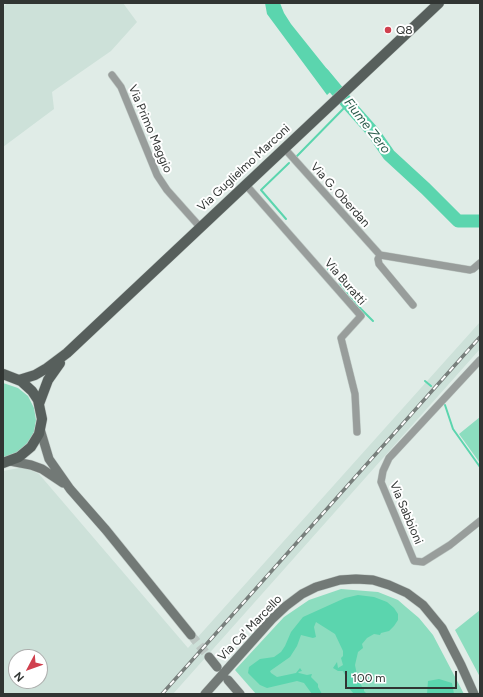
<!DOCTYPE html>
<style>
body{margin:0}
#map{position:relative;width:483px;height:697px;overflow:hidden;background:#e0ece7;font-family:Figtree,sans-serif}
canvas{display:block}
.frame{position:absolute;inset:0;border:4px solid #313533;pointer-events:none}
.north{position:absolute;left:8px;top:649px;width:40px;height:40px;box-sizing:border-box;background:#fff;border:1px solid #adaead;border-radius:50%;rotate:229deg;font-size:11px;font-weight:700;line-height:16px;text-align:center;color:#313533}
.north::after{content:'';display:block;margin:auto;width:14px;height:18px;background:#d0404e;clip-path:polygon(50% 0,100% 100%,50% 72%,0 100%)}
.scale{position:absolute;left:345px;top:671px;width:112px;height:18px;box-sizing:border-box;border:2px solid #313533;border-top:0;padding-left:5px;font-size:12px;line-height:14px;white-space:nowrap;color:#313533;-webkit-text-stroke:3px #fff;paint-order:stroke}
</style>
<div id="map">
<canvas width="483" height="697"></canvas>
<div class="frame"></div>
<div class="north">N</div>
<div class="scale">100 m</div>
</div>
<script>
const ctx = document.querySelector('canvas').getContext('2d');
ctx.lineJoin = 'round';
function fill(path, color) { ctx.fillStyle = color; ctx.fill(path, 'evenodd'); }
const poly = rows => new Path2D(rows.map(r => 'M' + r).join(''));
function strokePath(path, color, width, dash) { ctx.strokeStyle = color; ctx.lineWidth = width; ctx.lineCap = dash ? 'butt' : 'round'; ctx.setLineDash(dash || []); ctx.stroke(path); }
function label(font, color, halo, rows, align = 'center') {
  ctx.font = font + ' Figtree,sans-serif'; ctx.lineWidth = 4; ctx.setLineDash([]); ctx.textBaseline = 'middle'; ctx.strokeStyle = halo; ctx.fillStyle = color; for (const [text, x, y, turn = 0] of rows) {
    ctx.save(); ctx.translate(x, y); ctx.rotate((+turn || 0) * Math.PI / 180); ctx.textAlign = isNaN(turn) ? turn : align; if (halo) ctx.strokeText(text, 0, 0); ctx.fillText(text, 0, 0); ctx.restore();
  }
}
const built = poly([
 [8,3,123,3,137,22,111,51,52,92,54,109,3,147,3,7],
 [480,322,480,349,173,694,3,694,3,471,24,467,39,474,188,648],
 [16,657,40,657,40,681,16,681]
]);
const green = poly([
 [3,383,18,388,28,396,34,408,36,420,34,432,28,443,19,452,8,457,3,458],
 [480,417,480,463,459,434],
 [341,589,378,592,398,600,406,607,419,618,433,635,464,694,256,694,235,670,284,617,309,600],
 [480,610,480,677,455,630]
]);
const water = poly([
 [265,3,280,3,284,13,291,24,339,84,327,95,267,14],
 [358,595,374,597,387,602,394,608,398,614,398,620,394,626,389,631,381,633,380,635,374,634,367,638,362,644,363,648,358,652,355,665,357,675,362,687,364,687,364,691,367,694,354,694,347,686,345,675,343,671,338,671,333,668,337,662,338,668,343,665,341,658,343,656,343,651,335,634,316,622,314,627,316,637,313,638,301,635,297,646,290,657,270,671,271,673,277,677,296,673,300,668,302,671,298,672,299,673,307,675,312,674,311,677,318,684,318,687,322,694,312,694,304,683,297,681,267,688,260,685,248,673,249,667,260,659,274,657,281,652,285,646,291,632,303,617,345,598],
 [439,679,452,683,454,694,427,694,428,681]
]);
const stream = poly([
 [297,156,348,104],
 [286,219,261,190,289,163],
 [328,269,332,273],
 [339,282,361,309,373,321],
 [425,381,431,386],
 [445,405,453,429,480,467]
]);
const river = poly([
 [323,74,348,104,373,132,389,155,426,189,458,221,480,221]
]);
const secondaryTunnel = poly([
 [191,635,209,657]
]);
const minor = poly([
 [112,75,121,87,157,175,167,190,200,227],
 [285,149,380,255,470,270,473,269,480,263],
 [246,185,361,316,341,338,355,394,357,432],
 [380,255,378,259,379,264,413,305],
 [480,360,389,458,383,471,381,482,414,561,423,562,450,545,480,521]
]);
const secondary = poly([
 [40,429,49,459,70,489,106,530,191,635],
 [10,461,31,465,42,469,63,483],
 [209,657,217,667],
 [228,680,240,694],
 [205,694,272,619,286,606,302,594,316,587,340,580,356,579,373,580,389,585,407,593,423,605,442,628,461,665,474,694]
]);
const primary = poly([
 [3,374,21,381,32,391,38,400,42,419,39,434,31,447,19,457,3,463],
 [19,380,35,375,47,368,67,353,439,3],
 [39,404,48,380,60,363]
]);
const rail = poly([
 [162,694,480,337]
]);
const markers = [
 [388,30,4,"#d0404e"]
];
const poiNames = [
 ["Q8",396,30]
];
const streetNames = [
 ["Via Primo Maggio",150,129,67],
 ["Via Guglielmo Marconi",244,168,-43],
 ["Via G. Oberdan",340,195,48],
 ["Via Buratti",345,282,49],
 ["Via Sabbioni",406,513,67],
 ["Via Ca' Marcello",250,628,-46]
];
const waterNames = [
 ["Fiume Zero",367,126,52]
];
fill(built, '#cde1d9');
fill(green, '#8cddbf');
fill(water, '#5bd5ae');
strokePath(stream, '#5bd5ae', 2);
strokePath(river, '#5bd5ae', 13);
strokePath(secondaryTunnel, '#bdc7c3', 9, [9, 4.5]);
strokePath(minor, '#bdc7c3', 8);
strokePath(secondary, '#bdc7c3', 10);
strokePath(primary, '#bdc7c3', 11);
strokePath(minor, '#989d9b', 7);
strokePath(secondary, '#727976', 9);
strokePath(primary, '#575f5c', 10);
strokePath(rail, '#787f7c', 3.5);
strokePath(rail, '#fff', 2, [6]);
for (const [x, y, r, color] of markers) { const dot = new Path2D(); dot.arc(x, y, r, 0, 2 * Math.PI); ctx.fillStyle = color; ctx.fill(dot); strokePath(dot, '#fff', 1.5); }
label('12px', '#313533', '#fff', poiNames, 'left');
label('12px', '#313533', '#fff', streetNames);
label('italic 13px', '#2b5d4c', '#fff', waterNames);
</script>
